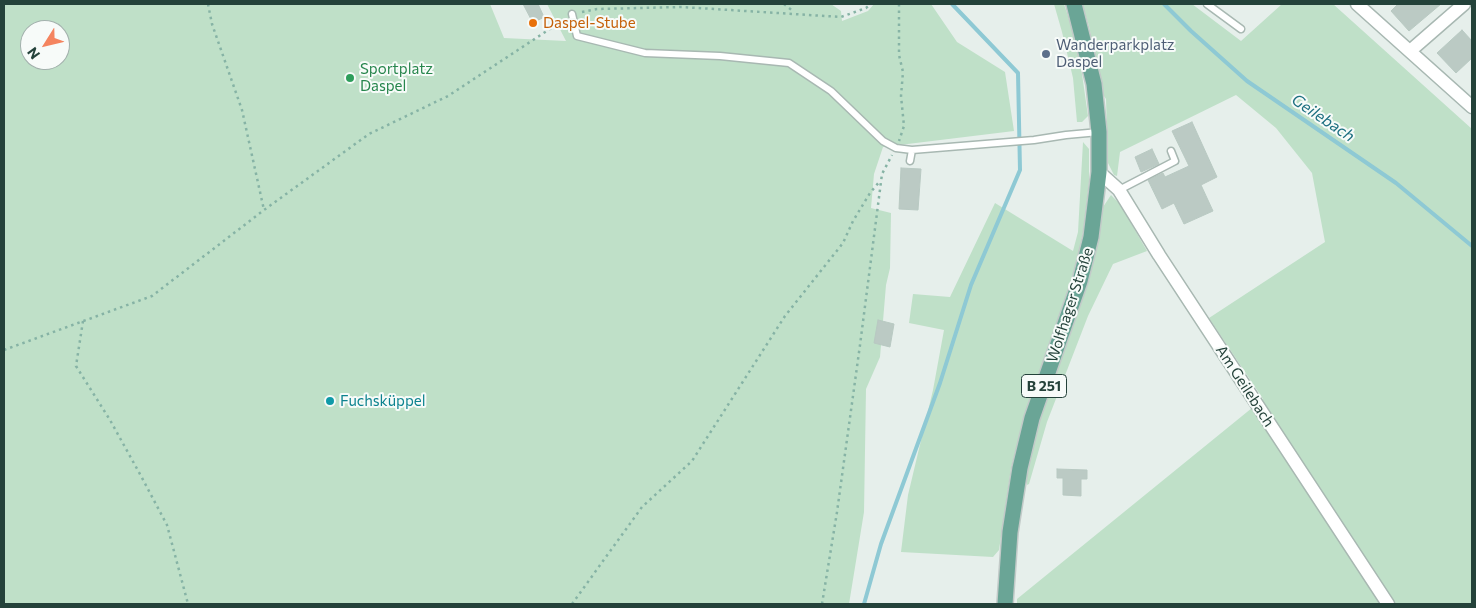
<!DOCTYPE html>
<meta charset="utf-8">
<style>
body{margin:0}
#map{position:relative;width:1476px;height:608px;overflow:hidden;background:#e6efeb;font-family:Commissioner,sans-serif}
canvas{display:block}
.frame{position:absolute;inset:0;border:5px solid #24423a;pointer-events:none}
.north{position:absolute;left:20px;top:20px;width:50px;height:50px;box-sizing:border-box;background:#f7fbf9;border:1px solid #a3b1ad;border-radius:50%;rotate:234deg;font-size:14px;font-weight:700;line-height:20px;text-align:center;color:#24423a}
.north::after{content:'';display:block;margin:auto;width:18px;height:22px;background:#f4845f;clip-path:polygon(50% 0,100% 100%,50% 72%,0 100%)}
</style>
<div id="map">
<canvas width="1476" height="608"></canvas>
<div class="frame"></div>
<div class="north">N</div>
</div>
<script>
const ctx = document.querySelector('canvas').getContext('2d');
ctx.lineJoin = 'round';
function fill(path, color) { ctx.fillStyle = color; ctx.fill(path, 'evenodd'); }
const poly = rows => new Path2D(rows.map(r => 'M' + r).join(''));
function strokePath(path, color, width, dash) { ctx.strokeStyle = color; ctx.lineWidth = width; ctx.lineCap = dash ? 'butt' : 'round'; ctx.setLineDash(dash || []); ctx.stroke(path); }
function label(font, color, halo, rows, align = 'center') {
  ctx.font = font + ' Commissioner,sans-serif'; ctx.lineWidth = 4; ctx.setLineDash([]); ctx.textBaseline = 'middle'; ctx.strokeStyle = halo; ctx.fillStyle = color; for (const [text, x, y, turn = 0] of rows) {
    ctx.save(); ctx.translate(x, y); ctx.rotate((+turn || 0) * Math.PI / 180); ctx.textAlign = isNaN(turn) ? turn : align; if (halo) ctx.strokeText(text, 0, 0); ctx.fillText(text, 0, 0); ctx.restore();
  }
}
const green = poly([
 [4,4,490,4,504,38,566,41,547,4,831,4,841,11,842,21,868,11,874,4,931,4,957,42,1005,72,1014,131,883,147,874,174,871,208,891,213,890,268,886,285,880,357,866,389,864,512,849,604,4,604],
 [30,30,60,30,60,60,30,60],
 [1054,4,1064,4,1073,31,1082,74,1088,116,1082,122,1077,122,1073,78,1062,32],
 [1082,4,1192,4,1241,41,1282,4,1333,4,1472,129,1472,604,1017,604,1017,599,1263,399,1209,318,1325,242,1312,173,1276,128,1236,95,1120,152,1117,176,1114,175,1108,163,1106,99,1102,93,1089,26],
 [1083,142,1089,149,1089,182,1083,232,1074,274,1024,418,1011,468,999,550,993,557,901,552,908,495,933,390,944,330,909,323,913,294,950,297,995,203,1073,251,1078,232],
 [1111,195,1120,204,1147,251,1113,264,1088,316,1047,422,1029,484,1027,485,1026,477,1031,452,1040,419,1089,281,1097,243,1103,207]
]);
const stream = poly([
 [1164,4,1191,31,1247,81,1396,183,1472,246],
 [864,604,881,544,940,383,971,285,1020,170,1018,73,952,4]
]);
const building = poly([
 [523,4,538,4,544,17,533,23,523,4],
 [1398,4,1441,4,1409,31,1391,11,1398,4],
 [1462,30,1472,41,1472,58,1456,73,1437,53,1462,30],
 [1192,122,1217,177,1201,185,1213,211,1184,224,1174,203,1162,209,1148,180,1163,173,1165,177,1189,166,1172,131,1192,122],
 [1152,149,1159,164,1141,172,1135,157,1152,149],
 [901,168,921,169,918,210,899,209,901,168],
 [878,320,894,324,890,347,874,343,878,320],
 [1057,469,1087,470,1087,479,1081,479,1081,496,1063,495,1063,478,1057,478,1057,469]
]);
const path = poly([
 [208,4,212,24,242,110,264,210],
 [784,4,794,12],
 [899,4,899,55,903,72,901,96,904,126,899,141],
 [582,12,597,9,682,7,841,17,866,8,871,4],
 [83,321,76,366,110,420,141,476,167,525,188,604],
 [4,350,152,296,264,210,369,134,448,96,565,19],
 [572,604,642,507,692,461,785,316,843,243,853,221,870,193,880,181],
 [822,604,837,512,860,345,882,174,892,155]
]);
const service = poly([
 [1207,4,1241,29],
 [572,14,577,36,645,53,720,56,789,63,831,91,883,141,896,148,912,150,1034,140,1066,135,1099,132],
 [910,161,912,150],
 [1119,190,1175,161,1171,151]
]);
const minor = poly([
 [1357,4,1472,107],
 [1410,51,1464,4],
 [1099,172,1119,190,1159,255,1388,604]
]);
const primary = poly([
 [1005,604,1010,532,1020,468,1032,418,1080,281,1091,237,1099,172,1099,132,1094,84,1074,4]
]);
const markers = [
 [533,23,5,"#e8710a"],
 [1046,54,5,"#5c6f8a"],
 [350,78,5,"#2e9e5b"],
 [330,401,5,"#0f9aa8"]
];
const shields = [
 [1044,386,45]
];
const shieldNames = [
 ["B 251",1044,386]
];
const foodNames = [
 ["Daspel-Stube",543,23]
];
const serviceNames = [
 ["Wanderparkplatz",1056,45],
 ["Daspel",1056,62]
];
const leisureNames = [
 ["Sportplatz",360,69],
 ["Daspel",360,86]
];
const streetNames = [
 ["Wolfhager Straße",1070,305,-72],
 ["Am Geilebach",1245,386,57]
];
const cultureNames = [
 ["Fuchsküppel",340,401]
];
const waterNames = [
 ["Geilebach",1323,118,34]
];
fill(green, '#bfe0c8');
strokePath(stream, '#8ec9d4', 4);
fill(building, '#bbcac4');
strokePath(building, '#b8c9c2', 1);
strokePath(service, '#a8b8b2', 9);
strokePath(minor, '#a8b8b2', 15);
strokePath(primary, '#c2cac8', 18);
strokePath(path, '#86b3a5', 2.5, [2.5, 4]);
strokePath(service, '#fff', 6);
strokePath(minor, '#fff', 12);
strokePath(primary, '#6aa596', 15);
for (const [x, y, r, color] of markers) { const dot = new Path2D(); dot.arc(x, y, r, 0, 2 * Math.PI); ctx.fillStyle = color; ctx.fill(dot); strokePath(dot, '#f7fbf9', 2); }
for (const [x, y, w] of shields) { const box = new Path2D(); box.roundRect(x - w / 2, y - 11.5, w, 23, 4); ctx.fillStyle = '#f7fbf9'; ctx.fill(box); strokePath(box, '#24423a', 1); }
label('bold 14px', '#24423a', null, shieldNames);
label('15px', '#c56008', '#f7fbf9', foodNames, 'left');
label('15px', '#4e5e75', '#f7fbf9', serviceNames, 'left');
label('15px', '#27864d', '#f7fbf9', leisureNames, 'left');
label('15px', '#24423a', '#f7fbf9', streetNames);
label('15px', '#0d838f', '#f7fbf9', cultureNames, 'left');
label('italic 16px', '#1c6f80', '#f7fbf9', waterNames);
</script>
